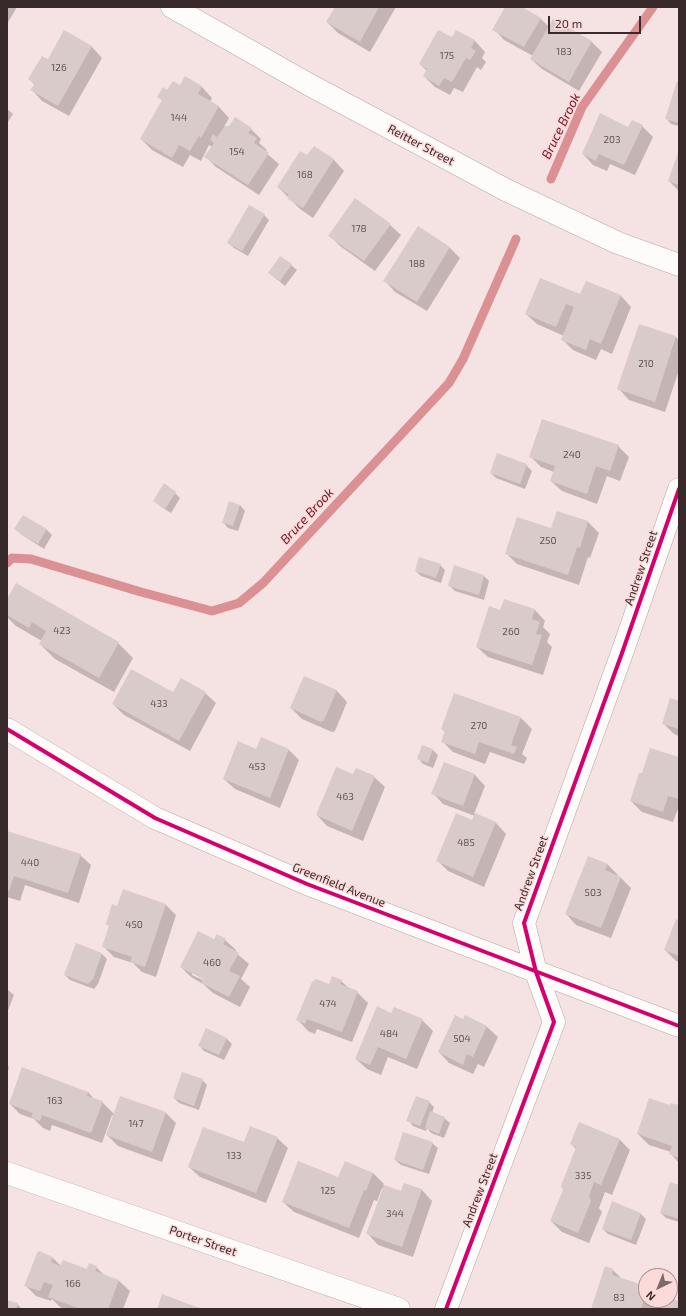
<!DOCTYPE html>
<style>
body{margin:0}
#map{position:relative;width:686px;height:1316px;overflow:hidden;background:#f5e2e2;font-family:"Exo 2",sans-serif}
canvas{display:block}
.frame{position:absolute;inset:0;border:8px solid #382a2a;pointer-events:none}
.north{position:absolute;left:638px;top:1268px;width:40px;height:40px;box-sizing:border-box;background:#fddada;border:1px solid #ae9494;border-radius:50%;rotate:223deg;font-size:11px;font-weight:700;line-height:16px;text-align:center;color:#382a2a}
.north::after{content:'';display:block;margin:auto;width:14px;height:18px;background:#7a6a6a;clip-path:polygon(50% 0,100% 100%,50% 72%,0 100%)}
.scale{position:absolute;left:548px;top:16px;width:93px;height:18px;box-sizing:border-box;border:2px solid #382a2a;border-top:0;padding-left:5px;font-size:12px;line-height:14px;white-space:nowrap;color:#382a2a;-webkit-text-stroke:3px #fddada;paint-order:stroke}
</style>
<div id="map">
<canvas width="686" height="1316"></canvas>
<div class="frame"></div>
<div class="north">N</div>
<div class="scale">20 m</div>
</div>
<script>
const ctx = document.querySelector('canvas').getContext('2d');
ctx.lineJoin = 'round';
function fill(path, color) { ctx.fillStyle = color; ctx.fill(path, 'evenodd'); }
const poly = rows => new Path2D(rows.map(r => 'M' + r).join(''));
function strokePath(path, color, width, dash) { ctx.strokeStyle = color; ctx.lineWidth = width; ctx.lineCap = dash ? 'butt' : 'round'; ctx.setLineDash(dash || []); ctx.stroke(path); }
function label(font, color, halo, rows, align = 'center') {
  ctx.font = font + ' "Exo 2",sans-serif'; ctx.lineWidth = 3; ctx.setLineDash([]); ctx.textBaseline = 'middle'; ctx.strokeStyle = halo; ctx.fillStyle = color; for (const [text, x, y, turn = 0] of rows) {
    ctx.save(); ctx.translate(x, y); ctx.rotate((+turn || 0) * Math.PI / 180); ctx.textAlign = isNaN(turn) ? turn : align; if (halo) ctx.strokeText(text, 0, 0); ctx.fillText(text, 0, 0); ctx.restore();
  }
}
const shadow = poly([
 [7,7,17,7,7,24],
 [336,7,396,7,370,52,338,33,327,22],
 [506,7,520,7,540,18,549,27,554,20,592,42,602,52,579,91,542,69,531,59,533,56,504,40,494,29],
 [457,31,475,41,485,52,482,58,486,62,481,70,477,67,463,92,454,88,450,95,435,87,424,76,427,71,420,64,453,39],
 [65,32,92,47,102,58,69,116,42,101,32,90,35,85,29,79,48,61],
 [185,78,202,87,212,98,210,102,219,107,229,118,224,127,251,129,261,139,259,143,267,150,265,152,279,164,259,195,216,167,206,157,212,147,209,145,201,161,190,155,183,167,152,150,141,139,163,101,158,97,168,91,180,87],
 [679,82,679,126,671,124,666,118],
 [7,109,13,114,7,124],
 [642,126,653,137,635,175,610,164,607,171,593,165,583,154,629,128],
 [314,147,334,160,344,171,313,218,300,209,278,187,308,157],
 [679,153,679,191,669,181],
 [264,215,269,220,248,256,234,248,228,243],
 [390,225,401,235,375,271,340,246,330,236],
 [418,228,450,248,460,258,427,311,395,292,385,281],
 [291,265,297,270,285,286,269,273],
 [586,282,621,296,631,307,612,354,601,349,596,360,573,350,562,339,564,336,537,324,526,314,581,295],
 [676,337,679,341,679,370,665,412,629,400,619,389],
 [618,446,629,457,620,481,607,476,597,504,562,491,551,481,554,472,541,467,531,457],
 [526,465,532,471,525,489,496,478,491,473],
 [175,493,180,498,171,513,160,506,154,501],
 [240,505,245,511,238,531,228,528,223,522],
 [557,512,588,522,599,533,590,558,588,557,579,585,517,564,506,553,552,529],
 [23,516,47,530,52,535,44,549,21,534,15,529],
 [440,565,445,570,441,583,421,576,416,571],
 [455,567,484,576,489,581,484,600,455,591,449,585],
 [7,601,118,643,133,658,114,692,55,659,40,644,42,641,16,626,7,617],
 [535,610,545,621,543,627,550,634,547,642,552,647,543,675,488,657,477,647,501,611],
 [305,677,337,691,347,702,335,731,332,732,302,719,291,708],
 [173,693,205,693,216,703,190,751,124,715,113,704],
 [455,694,521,718,532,729,522,754,527,758,524,764,490,752,485,764,453,752,442,741,445,732,442,729],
 [679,702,679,736,674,734,663,723],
 [257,750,289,750,299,760,280,808,235,789,224,779],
 [433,750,438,755,433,768,423,764,418,758],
 [679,758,679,806,673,822,642,812,631,801],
 [445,763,475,775,485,786,474,814,496,823,506,834,484,887,448,871,437,860,473,821,475,816,443,804,433,793],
 [354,775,374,777,385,787,363,841,327,826,317,815],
 [7,832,80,855,91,865,79,903,25,885,20,901,7,897],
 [607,864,618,875,617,876,621,878,631,888,611,938,576,925,566,914],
 [166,905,176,915,156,977,142,972,133,963,114,957,103,946,110,927,107,924,118,907],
 [679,922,679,962,676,961,665,950],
 [225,940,236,950,235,952,249,964,241,979,250,987,240,1007,213,993,203,984,191,977,181,967,214,941],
 [192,972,208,981,207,982,192,975],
 [102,954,107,959,98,984,94,989,70,980,65,975],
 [341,981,350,989,357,992,368,1003,352,1042,317,1029,315,1034,308,1031,298,1020,329,985],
 [7,989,14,995,7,1013],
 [392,1014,422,1020,433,1031,417,1069,388,1057,381,1075,367,1069,356,1059],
 [466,1016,487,1027,498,1037,484,1067,478,1064,473,1074,449,1063,439,1052],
 [206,1029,227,1039,232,1044,224,1060,204,1051,199,1045],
 [7,1065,9,1067,7,1074],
 [202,1080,207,1085,199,1110,179,1103,174,1098],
 [88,1092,95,1100,102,1102,114,1114,121,1097,166,1113,176,1123,162,1162,118,1146,107,1135,114,1116,112,1115,102,1143,52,1125,50,1131,43,1128,34,1119,20,1114,10,1104],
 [429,1102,434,1107,432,1113,444,1118,450,1123,444,1138,431,1133,427,1128,426,1131,413,1126,408,1120],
 [679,1106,679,1163,671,1154,671,1152,649,1145,638,1134],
 [277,1138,288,1148,266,1203,200,1177,189,1167,245,1144],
 [620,1140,630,1150,612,1195,605,1192,599,1208,602,1212,589,1243,562,1232,551,1221,564,1190,576,1149,571,1144],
 [432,1143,438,1148,429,1174,401,1165,395,1160],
 [345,1163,373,1173,384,1184,383,1185,402,1192,405,1184,422,1190,432,1201,413,1257,378,1245,368,1234,384,1189,382,1188,377,1201,374,1200,359,1238,294,1212,283,1202,339,1178],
 [679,1186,679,1222,666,1218,661,1213],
 [613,1203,641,1214,646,1219,636,1245,608,1234,603,1229],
 [52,1257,61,1266,88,1270,96,1267,104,1275,119,1281,130,1291,123,1309,65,1309,60,1307,52,1299,51,1301,36,1296,25,1285],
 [606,1268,613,1270,622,1279,646,1287,646,1300,658,1300,655,1309,592,1309],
 [7,1301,17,1304,22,1309,7,1309]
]);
const stream = poly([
 [551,179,582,107,653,7],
 [7,563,12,558,31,559,141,592,212,611,239,603,263,583,449,383,463,359,516,239]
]);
const building = poly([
 [335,7,379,7,360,42,326,22],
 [505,7,522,7,541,18,524,47,492,30],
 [553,19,592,41,569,82,530,59],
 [64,30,92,46,58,106,30,90,35,84,28,79,42,56,48,59],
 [438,30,452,37,456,30,475,40,471,48,476,51,470,60,466,58,452,82,444,78,439,86,423,76,427,69,419,64],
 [185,76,202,86,198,94,219,106,201,138,199,136,190,151,179,145,172,158,140,139,162,100,157,97,163,87,167,90,173,81,180,85],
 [677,81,679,81,679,123,665,119],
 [600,113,628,127,632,120,643,125,624,165,599,154,596,161,582,154],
 [235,117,252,128,248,133,257,138,254,143,269,153,248,185,204,157,214,143,210,140,213,134,217,137,225,126,229,126],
 [314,146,334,159,303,208,288,199,288,194,277,187,300,151,307,155],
 [679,150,679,185,668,181],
 [355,198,391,224,364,261,328,236],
 [249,205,265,214,242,251,227,243],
 [418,226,450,247,417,302,383,281],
 [280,256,292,264,280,281,268,273],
 [540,278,580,294,586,281,621,295,601,344,590,339,586,350,561,340,574,307,566,304,556,327,525,314],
 [639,324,676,336,655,402,617,389],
 [542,419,619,445,610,471,596,466,587,494,550,481,555,466,529,457],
 [497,453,527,464,520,484,490,473],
 [164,483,176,492,165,509,153,501],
 [229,501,240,505,233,526,222,523],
 [557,511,588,521,580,548,577,547,568,575,505,554,517,517,551,528],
 [23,515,47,529,38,544,14,529],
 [419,557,441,564,436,578,415,571],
 [454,565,484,575,479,595,448,586],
 [16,583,119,642,99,678,39,644,46,631,32,622,29,628,7,615,7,599],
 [504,599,535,609,532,619,540,622,536,634,542,635,532,665,476,647,489,606,500,610],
 [131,669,173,692,181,678,206,692,179,741,112,704],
 [304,676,337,690,324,720,321,722,290,708],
 [454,693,521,717,511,745,517,747,514,754,479,742,475,754,441,742,445,731,441,729],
 [670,698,679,701,679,729,662,724],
 [261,737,289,749,270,798,223,779,238,741,256,749],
 [422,745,433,749,428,763,417,759],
 [650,748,679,757,679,799,668,796,663,812,630,801,639,773,642,773],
 [444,762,475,774,463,806,431,794],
 [336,767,353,774,356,768,375,776,352,831,316,815],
 [456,813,472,820,475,813,496,822,473,877,436,861],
 [7,831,81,854,68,893,14,876,9,891,7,891],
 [588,856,608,864,605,870,621,877,601,928,565,914],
 [123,889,166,904,145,967,130,962,132,957,102,947,109,926,106,924,112,904,117,906],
 [676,919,679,921,679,956,664,950],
 [198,931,214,939,217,934,226,939,223,944,239,953,229,971,240,976,229,997,201,983,203,979,180,967],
 [76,943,102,953,93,979,88,984,64,975],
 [332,976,342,980,340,984,358,991,342,1032,307,1019,305,1024,296,1020,312,982,316,979,329,984],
 [377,1006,391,1013,394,1007,423,1019,406,1059,378,1047,370,1065,355,1059],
 [455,1015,463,1019,465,1015,487,1026,473,1057,467,1054,463,1065,438,1052],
 [206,1028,227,1038,219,1055,198,1046],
 [22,1067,88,1092,87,1096,103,1101,91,1133,42,1115,40,1121,31,1118,33,1113,9,1104],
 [182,1072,203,1079,194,1106,173,1098],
 [120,1096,166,1112,152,1152,106,1135],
 [416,1096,430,1101,420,1126,406,1121],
 [649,1098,670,1105,670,1103,679,1105,679,1158,669,1154,672,1146,637,1134],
 [430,1111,445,1117,439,1134,425,1128],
 [579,1122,620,1139,601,1185,594,1182,589,1196,591,1201,578,1233,550,1221,563,1190,561,1186,576,1147,570,1144],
 [250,1126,278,1137,256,1193,188,1167,203,1127,244,1142],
 [403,1132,433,1142,423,1170,394,1160],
 [298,1161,338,1177,345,1161,373,1173,366,1191,364,1190,349,1228,282,1202],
 [670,1182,679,1185,679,1219,660,1213],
 [404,1183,422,1189,402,1247,366,1234,384,1185,401,1191],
 [612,1201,641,1213,631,1240,602,1229],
 [39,1251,53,1257,51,1262,60,1266,63,1260,87,1269,89,1263,97,1266,95,1271,119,1280,108,1309,80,1309,48,1297,53,1285,44,1282,40,1291,24,1286,37,1253],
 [605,1266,613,1269,612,1275,646,1286,646,1294,641,1309,591,1309],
 [162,1294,202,1309,157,1309],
 [670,1298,679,1301,679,1309,657,1309,660,1300,670,1300],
 [7,1300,18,1303,16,1309,7,1309]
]);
const minor = poly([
 [172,7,308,84,506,190,618,243,679,265],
 [7,729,155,818,307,884,679,1026],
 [7,1173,399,1309],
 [446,1309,554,1022,536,972,524,923,622,653,679,489]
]);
const cycleway = poly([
 [7,729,155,818,307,884,679,1026],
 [446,1309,554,1022,536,972,524,923,622,653,679,489]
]);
const numberNames = [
 ["183",564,52],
 ["175",447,56],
 ["126",59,68],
 ["144",179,118],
 ["203",612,140],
 ["154",237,152],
 ["168",305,175],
 ["178",359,229],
 ["188",417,264],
 ["210",646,364],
 ["240",572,455],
 ["250",548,541],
 ["423",62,631],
 ["260",511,632],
 ["433",159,704],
 ["270",479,726],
 ["453",257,767],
 ["463",345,797],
 ["485",466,843],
 ["440",30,863],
 ["503",593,893],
 ["450",134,925],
 ["460",212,963],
 ["474",328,1004],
 ["484",389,1034],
 ["504",462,1039],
 ["163",55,1101],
 ["147",136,1124],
 ["133",234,1156],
 ["335",583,1176],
 ["125",328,1191],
 ["344",395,1214],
 ["166",73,1284],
 ["83",619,1298]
];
const streetNames = [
 ["Reitter Street",421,145,28],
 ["Andrew Street",641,568,-71],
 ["Andrew Street",531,873,-70],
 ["Greenfield Avenue",339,885,22],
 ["Andrew Street",480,1190,-69],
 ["Porter Street",203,1241,19]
];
const waterNames = [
 ["Bruce Brook",561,126,-64],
 ["Bruce Brook",307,516,-47]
];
fill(shadow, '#0003');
strokePath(stream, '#db9194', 9);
fill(building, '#dacbcb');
strokePath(minor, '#b7a8a8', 23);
strokePath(minor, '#fefbfb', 22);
strokePath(cycleway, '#d6006c', 4);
label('10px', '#615353', null, numberNames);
label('12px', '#382a2a', '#fddada', streetNames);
label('italic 13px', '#6f1523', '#fddada', waterNames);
</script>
